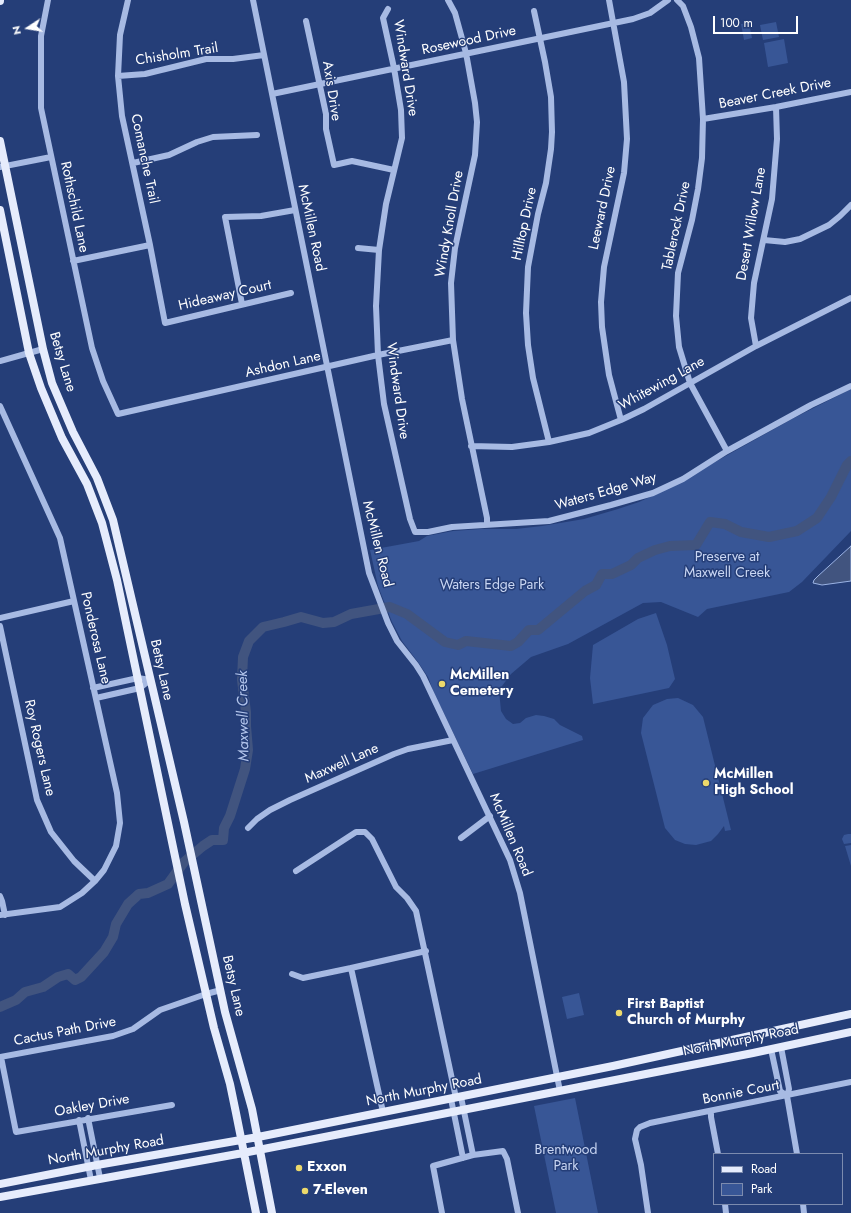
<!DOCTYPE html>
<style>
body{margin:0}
#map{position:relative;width:851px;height:1213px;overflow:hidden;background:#253e78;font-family:Jost,sans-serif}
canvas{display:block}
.legend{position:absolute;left:713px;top:1153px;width:130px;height:52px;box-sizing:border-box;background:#253e78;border:1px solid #7c8bae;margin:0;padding:5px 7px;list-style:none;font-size:12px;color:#fff}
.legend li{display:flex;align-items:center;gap:8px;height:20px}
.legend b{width:20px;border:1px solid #7c8bae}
.north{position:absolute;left:8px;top:8px;width:40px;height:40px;-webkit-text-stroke:3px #253e78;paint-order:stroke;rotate:258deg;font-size:11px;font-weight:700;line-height:16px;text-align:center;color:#fff}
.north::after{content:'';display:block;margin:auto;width:14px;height:18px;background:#fff;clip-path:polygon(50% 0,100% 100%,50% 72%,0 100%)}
.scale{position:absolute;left:713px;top:16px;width:85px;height:18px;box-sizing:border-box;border:2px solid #fff;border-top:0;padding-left:5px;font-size:12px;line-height:14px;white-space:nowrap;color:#fff;-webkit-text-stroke:3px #253e78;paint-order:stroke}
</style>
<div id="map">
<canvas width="851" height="1213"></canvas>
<ul class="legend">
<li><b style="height:5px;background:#e6ecfc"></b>Road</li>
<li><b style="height:11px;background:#385696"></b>Park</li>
</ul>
<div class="north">N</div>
<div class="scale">100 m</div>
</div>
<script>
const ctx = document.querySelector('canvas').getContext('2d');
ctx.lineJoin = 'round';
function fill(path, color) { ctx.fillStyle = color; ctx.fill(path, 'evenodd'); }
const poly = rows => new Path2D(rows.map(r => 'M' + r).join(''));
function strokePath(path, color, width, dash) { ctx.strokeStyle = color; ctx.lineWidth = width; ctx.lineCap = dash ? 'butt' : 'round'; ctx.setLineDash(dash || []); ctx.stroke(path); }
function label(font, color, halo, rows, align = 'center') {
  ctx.font = font + ' Jost,sans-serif'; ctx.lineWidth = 3; ctx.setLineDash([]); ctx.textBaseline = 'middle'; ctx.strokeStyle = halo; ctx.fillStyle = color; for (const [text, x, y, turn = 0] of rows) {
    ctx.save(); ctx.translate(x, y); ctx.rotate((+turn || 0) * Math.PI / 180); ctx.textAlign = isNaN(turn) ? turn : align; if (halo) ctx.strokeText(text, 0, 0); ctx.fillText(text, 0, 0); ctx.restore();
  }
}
const green = poly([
 [776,22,779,37,763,40,760,25],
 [749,23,752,38,744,40,741,24],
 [784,39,788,63,768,67,764,43],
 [851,389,851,531,802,582,789,592,707,609,698,617,661,602,643,603,568,644,531,657,511,674,499,690,501,711,506,719,513,724,520,723,526,718,536,715,544,716,554,719,560,725,582,736,583,740,473,774,434,693,428,677,418,662,402,641,392,622,378,586,370,550,419,541,427,536,453,531,481,529,516,529,542,526,584,519,618,509,639,502,665,490,792,419],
 [656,613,667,645,675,679,669,688,593,704,590,678,593,645,638,619],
 [678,698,693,705,703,717,731,830,725,831,724,826,718,834,711,841,696,845,685,844,675,840,665,828,641,733,643,718,653,705,667,699],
 [848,834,851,834,851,843,844,844,842,839,844,835],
 [851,845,851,866,845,846],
 [579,993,584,1015,567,1019,562,997],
 [575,1098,598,1213,556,1213,534,1106]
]);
const water = poly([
 [851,546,851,581,822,585,813,583,814,580,818,576,851,546]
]);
const river = poly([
 [0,1007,16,1000,25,992,43,987,58,977,68,974,75,980,81,977,104,952,113,937,116,924,128,904,139,894,148,893,168,884,184,862,203,846,212,840,223,840,224,828,230,816,245,769,248,750,246,726,246,712,242,680,243,657,249,641,263,627,284,622,301,617,323,623,334,622,351,614,390,607,407,614,445,642,458,645,466,641,511,646,518,642,529,630,538,630,585,591,596,585,602,574,612,574,631,565,638,558,655,550,670,546,696,545,710,522,725,524,741,532,769,537,797,531,817,518,831,497,847,465,851,461]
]);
const minor = poly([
 [48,0,41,36,41,108,92,348,103,381,118,414,378,355,453,340],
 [128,0,120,35,118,76,122,116,150,245,165,323,291,293],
 [253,0,369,573,388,623,397,641,416,665,423,676,510,860,520,893,560,1091],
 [448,0,455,13,466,53,475,103,477,122,475,155,455,248,451,283,453,340,462,399,487,518,487,525],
 [609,0,624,82,627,139,624,173,604,267,601,302,602,327,609,375,621,420],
 [677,0,683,6,691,27,699,58,703,119,702,158,698,189,692,220,678,273,676,316,679,347,690,383,727,451],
 [388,9,383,18,394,68,401,110,402,138,386,204,379,250,376,306,378,355,384,404,410,519,415,532,428,532,452,527,549,521,611,505,653,493,683,479,727,451,811,405,851,386],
 [534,11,545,62,551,97,552,132,551,149,546,183,538,214,528,267,526,313,528,345,533,378,549,442],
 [306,21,326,114,326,129,334,165,352,161,394,170],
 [118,76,145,74,206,59,233,59,264,55],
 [272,94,633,19,650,13,668,0],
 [703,119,776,107,851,92],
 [133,163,169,155,197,142,213,137,257,135],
 [0,167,51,157],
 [764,240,785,242,800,239,829,225,840,216,851,205],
 [358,248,379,250],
 [73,261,150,245],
 [242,304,225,217,261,216,295,210],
 [756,346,751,318,754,283,772,199,777,139,776,107],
 [0,361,43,349],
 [0,406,60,538,117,793,120,823,116,846,104,870,95,881,82,893,60,907,0,915],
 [471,446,512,447,549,442,589,433,621,420,644,409,756,346,851,298],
 [0,618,74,601],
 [0,626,37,800,51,832,74,861,95,881],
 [93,688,138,678,150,680],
 [96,698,140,688,150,680],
 [248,828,257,819,270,810,290,800,394,754,408,749,453,740],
 [461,838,490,816],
 [296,871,356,832,365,832,372,839,396,887,407,898,416,911,456,1098],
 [0,896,2,901,5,915],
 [292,974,303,978,351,968],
 [781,1047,789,1089,787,1096,797,1154],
 [771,1049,780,1091,787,1096],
 [0,1057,113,1036,133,1029,160,1010,206,994,221,990],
 [1,1057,16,1132,172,1105],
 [461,1097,473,1155],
 [451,1099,463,1158],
 [711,1111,711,1117,718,1154],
 [383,1112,351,968,426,951],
 [88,1118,100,1178],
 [79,1120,91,1180],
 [725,1204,726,1213],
 [803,1204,804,1213],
 [442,1213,433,1166,473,1155,503,1151,507,1159,518,1213],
 [648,1213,641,1165,635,1139,637,1130,640,1127,650,1123,851,1082]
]);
const major = poly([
 [0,1,0,0],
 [0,141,43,349,52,383,73,432,97,478,113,520,184,822,225,1012,252,1109,272,1213],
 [0,210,29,353,41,388,62,438,87,484,102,523,117,580,185,904,214,1028,230,1084,236,1113,256,1213],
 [0,1184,97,1165,258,1137,613,1066,851,1014],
 [0,1197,243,1153,753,1053,851,1032]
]);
const markers = [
 [442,684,4,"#edd96b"],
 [706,783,4,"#edd96b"],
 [619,1013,4,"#edd96b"],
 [299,1168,4,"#edd96b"],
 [305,1191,4,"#edd96b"]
];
const streetNames = [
 ["Rosewood Drive",469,41,-12],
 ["Chisholm Trail",177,55,-9],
 ["Windward Drive",405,68,81],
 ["Axis Drive",331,91,81],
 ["Beaver Creek Drive",775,94,-11],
 ["Comanche Trail",144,159,78],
 ["Rothschild Lane",74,207,78],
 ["Leeward Drive",603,208,-78],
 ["Windy Knoll Drive",450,224,-80],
 ["Hilltop Drive",525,224,-78],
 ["Desert Willow Lane",752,224,-80],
 ["Tablerock Drive",677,226,-78],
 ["McMillen Road",311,228,78],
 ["Hideaway Court",225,296,-13],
 ["Betsy Lane",62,362,73],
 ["Ashdon Lane",283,365,-13],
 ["Whitewing Lane",662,384,-29],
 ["Windward Drive",397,391,82],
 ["Waters Edge Way",606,492,-16],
 ["McMillen Road",377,544,76],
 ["Ponderosa Lane",95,638,77],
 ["Betsy Lane",161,670,77],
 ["Roy Rogers Lane",39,748,77],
 ["Maxwell Lane",342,764,-24],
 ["McMillen Road",510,835,67],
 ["Betsy Lane",233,986,77],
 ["Cactus Path Drive",65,1032,-11],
 ["North Murphy Road",741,1041,-11],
 ["North Murphy Road",424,1091,-11],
 ["Bonnie Court",741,1093,-11],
 ["Oakley Drive",92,1106,-10],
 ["North Murphy Road",106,1151,-10]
];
const parkNames = [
 ["Preserve at",727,558],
 ["Maxwell Creek",727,574],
 ["Waters Edge Park",492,586],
 ["Brentwood",566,1151],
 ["Park",566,1167]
];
const poiNames = [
 ["McMillen",450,676],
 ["Cemetery",450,692],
 ["McMillen",714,775],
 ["High School",714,791],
 ["First Baptist",627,1005],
 ["Church of Murphy",627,1021],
 ["Exxon",307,1168],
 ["7-Eleven",313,1191]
];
const waterNames = [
 ["Maxwell Creek",244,716,-91]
];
fill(green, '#385696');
fill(water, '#41547f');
strokePath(water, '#9bb3e4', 1);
strokePath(river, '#41547f', 10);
strokePath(minor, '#a7bae3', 6);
strokePath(major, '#e6ecfc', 8);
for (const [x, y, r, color] of markers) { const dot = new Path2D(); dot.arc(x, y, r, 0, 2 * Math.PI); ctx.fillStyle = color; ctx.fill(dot); strokePath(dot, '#253e78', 1.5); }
label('14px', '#fff', '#253e78', streetNames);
label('14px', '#c9d6f3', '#253e78', parkNames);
label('bold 14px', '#fff', '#253e78', poiNames, 'left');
label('italic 15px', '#b2c4eb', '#253e78', waterNames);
</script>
